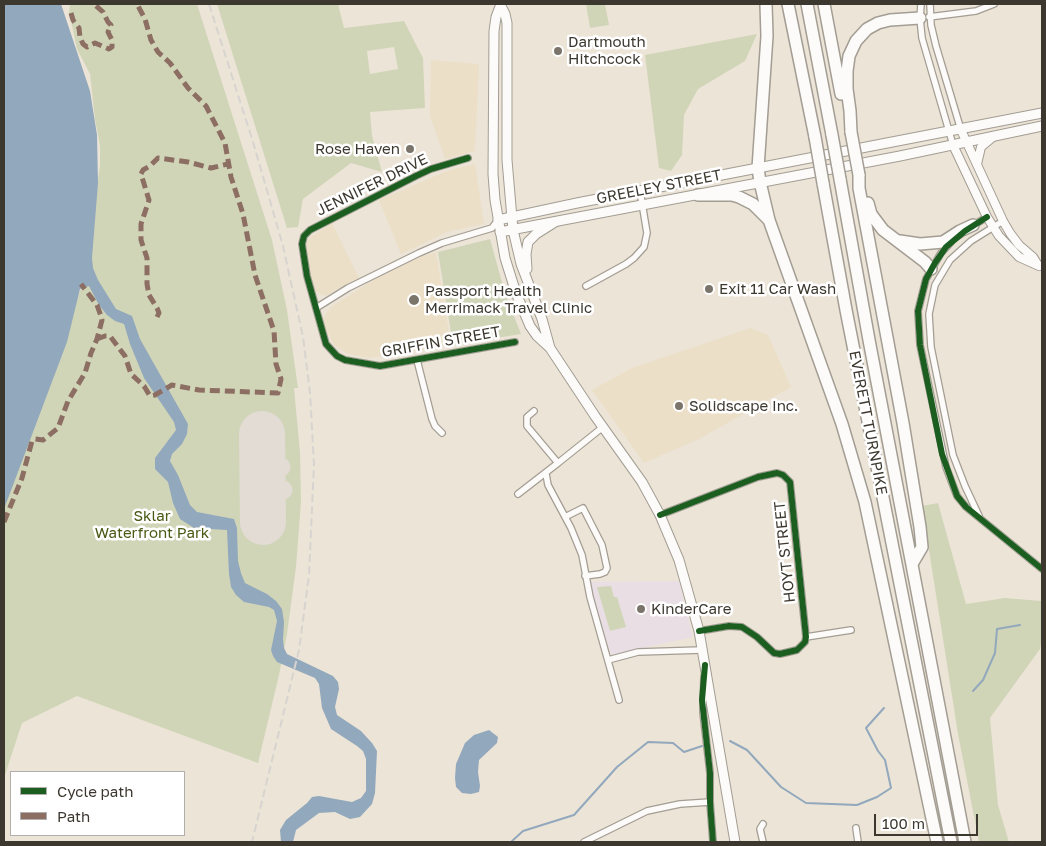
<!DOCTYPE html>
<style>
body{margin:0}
#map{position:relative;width:1046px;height:846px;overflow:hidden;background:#ece4d7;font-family:"Golos Text",sans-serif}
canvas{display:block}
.frame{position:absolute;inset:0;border:5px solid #3d382f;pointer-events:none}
.legend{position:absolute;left:10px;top:771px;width:175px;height:65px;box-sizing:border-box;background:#fff;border:1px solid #b1afac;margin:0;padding:6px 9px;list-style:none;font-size:15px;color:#3d382f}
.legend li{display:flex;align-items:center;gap:10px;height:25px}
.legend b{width:25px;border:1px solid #b1afac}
.scale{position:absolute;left:874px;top:814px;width:104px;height:22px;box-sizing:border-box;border:2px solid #3d382f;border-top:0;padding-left:6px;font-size:15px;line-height:18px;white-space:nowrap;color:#3d382f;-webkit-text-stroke:4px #fff;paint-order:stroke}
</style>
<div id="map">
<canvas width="1046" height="846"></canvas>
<div class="frame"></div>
<ul class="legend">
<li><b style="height:6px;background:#1b5e20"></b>Cycle path</li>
<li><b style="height:6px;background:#8d6e63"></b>Path</li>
</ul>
<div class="scale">100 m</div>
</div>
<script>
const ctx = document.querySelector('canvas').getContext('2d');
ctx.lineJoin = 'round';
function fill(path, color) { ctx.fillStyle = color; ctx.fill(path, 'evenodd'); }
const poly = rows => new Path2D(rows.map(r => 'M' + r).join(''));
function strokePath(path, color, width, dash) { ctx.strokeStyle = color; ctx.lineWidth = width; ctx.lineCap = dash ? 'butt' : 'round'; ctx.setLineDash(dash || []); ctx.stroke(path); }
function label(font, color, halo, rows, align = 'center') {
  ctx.font = font + ' "Golos Text",sans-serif'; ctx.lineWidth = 5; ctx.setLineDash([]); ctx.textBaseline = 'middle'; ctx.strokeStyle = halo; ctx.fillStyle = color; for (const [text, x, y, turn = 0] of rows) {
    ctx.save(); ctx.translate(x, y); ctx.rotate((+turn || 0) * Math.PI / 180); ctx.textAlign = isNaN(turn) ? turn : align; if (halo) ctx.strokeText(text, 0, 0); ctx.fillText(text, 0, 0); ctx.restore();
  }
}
const built = poly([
 [431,60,479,64,475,151,445,159,430,116],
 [475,164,484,224,447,232,401,254,379,200,449,170],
 [332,223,359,278,325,296,318,293,313,288,308,268,306,249,306,243,311,237],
 [436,252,451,345,370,358,348,354,334,345,324,325,324,316,331,307,372,281,420,257],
 [750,328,768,335,791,387,699,439,644,463,592,390,632,368]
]);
const education = poly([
 [679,581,693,637,611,655,588,582]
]);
const green = poly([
 [70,4,197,4,272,240,287,310,298,388,294,388,300,452,301,502,296,567,287,634,279,675,258,763,77,696,22,723,4,778,4,497,81,288,100,166,100,146,95,119,90,74,77,49,69,12],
 [217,4,338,4,344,28,404,21,423,58,425,108,370,112,372,136,382,172,351,163,303,199,298,227,287,228],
 [394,47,398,69,370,74,367,51],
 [586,4,605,4,609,25,590,28],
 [757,34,745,61,698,89,684,115,682,155,671,171,659,168,645,55],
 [490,239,505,293,521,334,453,345,438,252],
 [938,503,966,604,1005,598,1041,601,1042,637,1040,649,990,718,998,805,1009,842,979,842,958,734,922,506],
 [611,586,614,597,617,597,626,627,610,631,597,587]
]);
const water = poly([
 [4,4,61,4,90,91,97,135,98,183,92,258,93,268,98,280,116,309,132,316,140,339,188,424,187,434,182,444,172,454,170,461,178,475,190,505,197,512,234,519,237,528,238,561,241,573,245,583,267,594,276,601,282,609,284,622,283,640,284,648,287,654,333,676,338,682,339,689,335,707,337,715,361,731,372,743,377,751,375,793,372,804,360,817,350,819,335,812,319,813,296,830,293,842,281,842,280,830,286,820,307,803,312,797,319,796,352,802,361,798,366,791,366,759,363,751,357,746,331,729,322,708,319,684,315,678,277,662,273,656,271,650,277,621,274,610,269,607,244,602,236,595,231,587,229,574,227,530,194,528,180,519,173,503,168,482,155,469,155,458,176,430,174,422,144,378,130,344,124,324,115,321,107,315,99,305,89,286,80,289,67,342,4,509],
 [489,730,498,737,497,743,479,760,478,772,480,786,479,792,471,794,462,793,456,787,455,778,456,764,465,743,474,735]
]);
const stream = poly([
 [973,691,983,680,995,653,997,629,1020,625],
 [730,741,747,750,781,787,806,803,857,805,877,797,891,788,885,760,878,751,866,728,884,708],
 [511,842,523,831,574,815,617,767,648,742,673,743,684,752,702,746]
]);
const taxiway = poly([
 [262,467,281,467],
 [262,489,283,490]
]);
const runway = poly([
 [262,434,263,522]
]);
const minor = poly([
 [921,4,920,18,922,38,953,145],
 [930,4,931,25,936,46,961,130],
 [929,17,976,11,994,4],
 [468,158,431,169,416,176,310,230,304,236,302,244,307,276,326,344,337,356,345,360,380,366,515,342],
 [972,226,987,217],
 [951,242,941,253,926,279,918,311,920,345,946,467,957,496,966,507,1042,569],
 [586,286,626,264,634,258,644,247,647,233,640,191],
 [316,308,348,288,419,253,442,243,492,228,498,220],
 [417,360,432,419,435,426,442,433],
 [534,411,527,417,527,426,558,463,603,427],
 [546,474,548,485,571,528,582,555,590,597,619,700],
 [518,494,558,463],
 [660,515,758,477,777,473,783,475,790,482,806,637,805,642,797,650,780,654,774,653,757,637,742,627,729,626,699,631],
 [979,516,965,486,953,455,931,347,929,314,935,285,950,260,971,241,1003,221],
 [565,517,583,508,602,545,607,568,605,572,600,574,585,576],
 [806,637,851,630],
 [608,660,638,652,702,650],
 [704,677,703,712,710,773,710,802,713,842],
 [856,828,858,842],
 [584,842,647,811,680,804,710,802],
 [763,842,760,829,763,824]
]);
const tertiary = poly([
 [961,130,1003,221,1010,233,1019,245,1033,257,1038,265],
 [953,145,987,217,999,236,1019,257,1039,266],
 [977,164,981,147,993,137]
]);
const secondary = poly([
 [498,220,577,203,1042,113],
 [500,232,900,156,1042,126]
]);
const primary = poly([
 [501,4,496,17,494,31,493,174,495,200,505,258,516,293,530,326,537,336,550,348,595,416,642,482,660,515,679,560,699,631,735,842],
 [501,6,505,14,507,23,507,160,513,230,521,264,542,319,550,348],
 [527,269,526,254,528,242,536,234,555,222]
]);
const motorway = poly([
 [766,4,767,36,758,168,760,182,769,220,842,424,865,502,937,842],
 [788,4,815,137],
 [807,4,832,135],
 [824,4,841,94],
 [851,132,850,111,847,89,847,71,849,56,856,41,867,29,878,23,890,20,920,18],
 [859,175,859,188,903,423,920,527,922,547,912,564],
 [840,179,869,340,965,842],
 [823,183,846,310,951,842],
 [698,195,732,195,739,197,753,204,768,219],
 [868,203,871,214,883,230,925,262,931,269],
 [900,241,920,244,943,242,960,231,973,225]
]);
const rail = poly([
 [209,4,253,142,283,246,303,337,310,393,314,464,309,575,299,650,252,842]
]);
const motorwayBridge = poly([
 [851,132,859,175],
 [832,135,840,179],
 [815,137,823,183]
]);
const quiet = poly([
 [71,13,73,20,79,28,80,37,83,44,87,47,95,43,109,49,112,47,112,40,108,32,111,25,108,22,103,12,94,4],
 [157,317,159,313,157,308,149,295,147,284,147,258,141,240,141,224,149,200,141,174,143,170,150,166,158,158,188,162,211,168,228,164],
 [97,339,105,336,110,336,125,356,131,374,144,386,150,396,155,395,172,385,199,390,278,393,281,379,276,364,274,331,255,275,243,214,231,177,225,143,206,106,188,88,170,63,158,52,151,40,145,19,137,4],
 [4,522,22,478,32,441,35,439,43,440,58,428,68,401,85,373,91,353,97,339,102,320,101,316,97,305,81,284]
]);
const cycleway = poly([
 [468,158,431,169,416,176,310,230,304,236,302,244,307,276,326,344,337,356,345,360,380,366,515,342],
 [987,217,965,231,946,247,935,263,926,279,918,311,920,345,942,454,957,496,966,507,1042,569],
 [660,515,758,477,777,473,783,475,790,482,806,637,805,642,797,650,780,654,774,653,757,637,742,627,729,626,699,631],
 [705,665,702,700,710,773,710,802,713,842]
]);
const markers = [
 [558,51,5,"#7a746a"],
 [410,149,5,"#7a746a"],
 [709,289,5,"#7a746a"],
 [414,300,6,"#7a746a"],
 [679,406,5,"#7a746a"],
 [641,609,5,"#7a746a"]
];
const poiNames = [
 ["Dartmouth",568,42],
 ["Hitchcock",568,59],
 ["Rose Haven",400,149,"right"],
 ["Exit 11 Car Wash",719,289],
 ["Passport Health",425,291],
 ["Merrimack Travel Clinic",425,308],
 ["Solidscape Inc.",689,406],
 ["KinderCare",651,609]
];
const streetNames = [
 ["JENNIFER DRIVE",372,185,-26],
 ["GREELEY STREET",659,187,-11],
 ["GRIFFIN STREET",441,342,-10],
 ["EVERETT TURNPIKE",868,423,79],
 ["HOYT STREET",785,552,-96]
];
const parkNames = [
 ["Sklar",152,516],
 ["Waterfront Park",152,533]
];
fill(built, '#ecdfc8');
fill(education, '#e9dee3');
fill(green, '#d1d5b8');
fill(water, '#92a8bc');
strokePath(stream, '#92a8bc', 2);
strokePath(taxiway, '#e2dcd4', 19);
strokePath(runway, '#e2dcd4', 46);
strokePath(minor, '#a39d93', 8);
strokePath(tertiary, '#a39d93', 10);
strokePath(secondary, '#a39d93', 11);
strokePath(primary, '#a39d93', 11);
strokePath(motorway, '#a39d93', 14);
strokePath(minor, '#fcfbf9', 5.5);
strokePath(tertiary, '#fcfbf9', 8);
strokePath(secondary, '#fcfbf9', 9);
strokePath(primary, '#fcfbf9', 9);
strokePath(motorway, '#fcfbf9', 11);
strokePath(rail, '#d7d4d0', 2, [8, 4]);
strokePath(motorwayBridge, '#a39d93', 14, []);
strokePath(motorwayBridge, '#fcfbf9', 11);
strokePath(quiet, '#8d6e63', 5, [10, 5]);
strokePath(cycleway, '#1b5e20', 6);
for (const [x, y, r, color] of markers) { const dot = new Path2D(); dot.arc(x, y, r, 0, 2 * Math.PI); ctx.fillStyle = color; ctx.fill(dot); strokePath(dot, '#fff', 2); }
label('15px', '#3d382f', '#fff', poiNames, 'left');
label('15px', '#3d382f', '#fff', streetNames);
label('15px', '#495a14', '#fff', parkNames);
</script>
